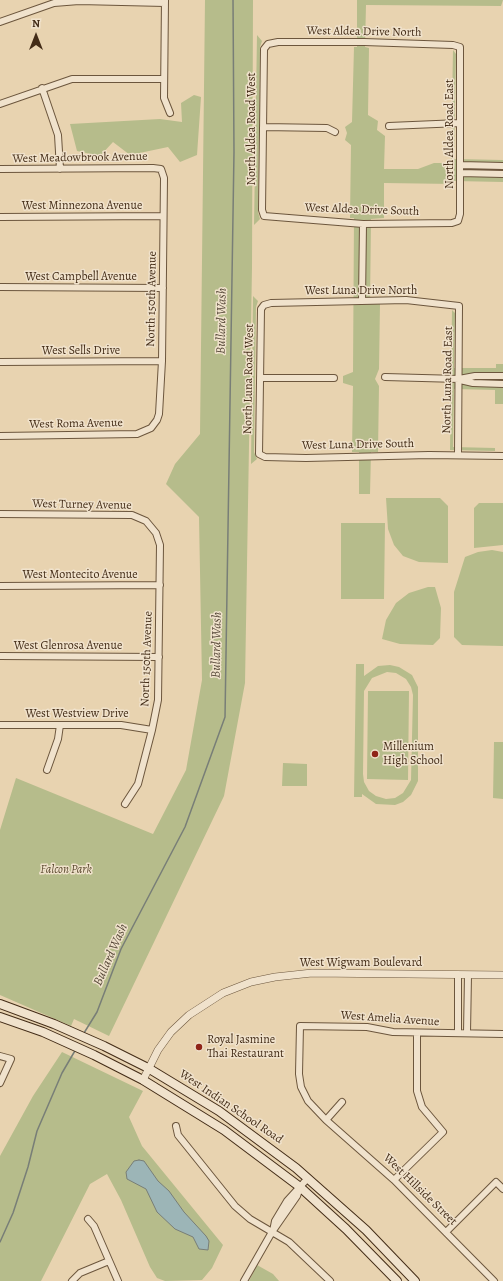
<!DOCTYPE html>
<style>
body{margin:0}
#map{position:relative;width:503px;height:1281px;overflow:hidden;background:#e8d3b0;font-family:Alegreya,serif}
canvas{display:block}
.north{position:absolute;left:16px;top:16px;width:40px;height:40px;-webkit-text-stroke:3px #f0e2cc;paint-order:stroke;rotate:0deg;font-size:11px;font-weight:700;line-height:16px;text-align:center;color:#432c17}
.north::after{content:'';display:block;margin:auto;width:14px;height:18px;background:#432c17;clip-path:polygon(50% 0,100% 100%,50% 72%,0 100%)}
</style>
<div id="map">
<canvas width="503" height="1281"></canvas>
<div class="north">N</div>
</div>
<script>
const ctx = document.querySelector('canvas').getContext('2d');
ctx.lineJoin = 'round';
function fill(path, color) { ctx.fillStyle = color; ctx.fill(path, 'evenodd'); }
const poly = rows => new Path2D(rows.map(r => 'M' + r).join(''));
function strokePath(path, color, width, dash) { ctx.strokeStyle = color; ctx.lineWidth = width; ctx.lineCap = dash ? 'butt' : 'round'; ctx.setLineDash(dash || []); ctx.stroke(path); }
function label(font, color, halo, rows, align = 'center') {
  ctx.font = font + ' Alegreya,serif'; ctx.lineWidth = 3; ctx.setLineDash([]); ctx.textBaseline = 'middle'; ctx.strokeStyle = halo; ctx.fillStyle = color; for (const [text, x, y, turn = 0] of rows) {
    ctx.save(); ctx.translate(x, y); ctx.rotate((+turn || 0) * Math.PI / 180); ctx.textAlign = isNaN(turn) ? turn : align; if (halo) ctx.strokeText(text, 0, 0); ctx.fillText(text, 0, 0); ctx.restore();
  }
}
const green = poly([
 [205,0,253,0,252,267,245,683,224,796,109,1036,74,1019,71,1026,0,995,0,830,16,778,153,834,186,770,202,680,199,517,166,484,175,464,200,434],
 [353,0,503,0,501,6,366,5,365,47,369,48,368,115,378,121,377,130,385,136,384,169,418,169,434,163,451,163,453,50,456,54,454,159,503,160,503,182,454,181,454,184,384,183,384,218,371,219,370,304,380,304,379,369,375,379,379,386,378,452,371,452,370,494,359,494,359,452,352,452,353,386,343,383,343,376,353,372,354,218,350,218,351,145,345,140,347,133,345,127,352,122,354,47,357,47,357,0],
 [257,35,262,41,260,47,258,212,260,219,254,225],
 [194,95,201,97,197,155,180,162,168,147,130,155,113,142,100,156,77,151,70,124,160,119,182,122,181,103],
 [253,296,258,301,256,307,254,452,257,459,251,464],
 [452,310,455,313,454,368,496,368,496,364,503,364,503,404,495,404,495,390,454,389,453,447,495,448,495,451,450,450],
 [386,498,440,498,448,506,448,563,419,562,403,556,394,545,388,529],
 [479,503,503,503,503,545,474,548,474,508],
 [341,523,385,523,384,599,341,599],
 [492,550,503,552,503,646,462,645,454,637,454,592,465,557,478,552],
 [428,587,435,587,441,608,440,638,433,645,400,644,382,639,386,620,396,603,409,593],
 [356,664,364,664,364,676,378,666,390,665,399,667,412,675,418,687,418,781,411,795,403,802,395,805,376,804,362,794,362,797,354,797],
 [387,672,396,673,406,679,411,687,413,695,411,780,403,793,395,798,386,799,376,796,369,791,364,782,363,774,364,691,372,678],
 [368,691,409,691,408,780,367,779],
 [494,742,503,742,503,799,493,798],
 [283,763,307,764,307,786,282,786],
 [62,1052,143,1091,129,1117,142,1146,223,1245,212,1268,202,1280,165,1281,157,1278,150,1267,121,1200,107,1174,90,1184,41,1281,0,1281,0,1156,33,1096],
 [257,1265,273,1274,279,1281,249,1281]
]);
const water = poly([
 [139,1160,144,1161,158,1181,169,1191,184,1212,206,1236,209,1241,208,1250,199,1249,193,1237,175,1229,157,1212,146,1189,127,1179,126,1172,134,1161,139,1160]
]);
const stream = poly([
 [84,1033,97,1012,121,949,185,827,225,717,234,152,233,0],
 [0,1242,13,1213,28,1167,37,1131,62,1073,76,1049]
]);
const minor = poly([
 [165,0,164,98,170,113],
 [0,22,54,3,79,1,165,3],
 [278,42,364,42,453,45,460,47,460,214,458,221,452,223,363,224,264,216,262,210,264,49,268,44,278,42],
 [42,88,58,135,60,169],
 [0,104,72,79,164,79],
 [389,126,460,123],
 [263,127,327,128,335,132],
 [460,165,503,166],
 [0,169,153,168,161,169,164,178,162,361,159,414,157,420,151,428,137,434,0,436],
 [460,173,503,174],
 [0,217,163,216],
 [0,287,163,288],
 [362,300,363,224],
 [0,362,162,361],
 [385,377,459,379,475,376,503,376],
 [260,378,334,378],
 [460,380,473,383,503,384],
 [458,455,459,306,406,300,271,303,264,305,261,309,259,454,265,457,306,458,429,455,503,456],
 [0,514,132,515,146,521,156,533,160,545,158,700,152,730,138,784,125,804],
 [0,586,160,585],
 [0,656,159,657],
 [0,725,121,725,152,730],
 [47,770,58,739,60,725],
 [458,975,458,1033],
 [467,1033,468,975],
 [0,1056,11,1059,0,1083],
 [326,1120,342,1102],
 [176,1126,178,1135,235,1206,250,1219,289,1242,330,1281],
 [394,1180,443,1132,422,1107,417,1091,417,1033],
 [88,1219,94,1226,118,1281],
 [273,1231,275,1221,287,1201,308,1178],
 [447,1231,496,1182,503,1189],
 [72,1281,80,1273,109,1261],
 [244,1281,272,1232,297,1196,300,1187],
 [494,1281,394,1180,326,1120,308,1101,301,1087,299,1074,300,1026,367,1027,393,1032,503,1034]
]);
const tertiary = poly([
 [143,1080,158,1050,171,1032,189,1015,223,993,251,982,275,977,312,973,503,975]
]);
const secondary = poly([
 [0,1004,54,1024,104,1046,148,1068,219,1111,296,1168,366,1230,415,1281],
 [0,1017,43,1032,94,1055,143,1080,224,1130,300,1187,346,1229,397,1281]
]);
const markers = [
 [375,754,4,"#8f2418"],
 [199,1047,4,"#8f2418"]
];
const streetNames = [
 ["West Aldea Drive North",364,32,1],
 ["North Aldea Road West",252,129,-90],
 ["North Aldea Road East",450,134,-90],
 ["West Meadowbrook Avenue",80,158,-1],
 ["West Minnezona Avenue",82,206],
 ["West Aldea Drive South",362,210,2],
 ["West Campbell Avenue",81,277],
 ["West Luna Drive North",361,291],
 ["North 150th Avenue",152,299,-89],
 ["West Sells Drive",81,351],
 ["North Luna Road West",249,379,-89],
 ["North Luna Road East",448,380,-89],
 ["West Roma Avenue",76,424,-1],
 ["West Luna Drive South",358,445,-1],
 ["West Turney Avenue",82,505,1],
 ["West Montecito Avenue",80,575],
 ["West Glenrosa Avenue",68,646],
 ["North 150th Avenue",147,659,-88],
 ["West Westview Drive",77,714],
 ["West Wigwam Boulevard",361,963],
 ["West Amelia Avenue",390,1019,4],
 ["West Indian School Road",231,1107,34],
 ["West Hillside Street",420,1190,44]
];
const poiNames = [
 ["Millenium",383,747],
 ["High School",383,761],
 ["Royal Jasmine",207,1040],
 ["Thai Restaurant",207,1054]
];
const parkNames = [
 ["Falcon Park",66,870]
];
const waterNames = [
 ["Bullard Wash",222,321,-89],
 ["Bullard Wash",217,645,-89],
 ["Bullard Wash",111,955,-66]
];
fill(green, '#b6bc8b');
fill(water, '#9cb5b7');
strokePath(water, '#787e77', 1);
strokePath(stream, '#787e77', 1.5);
strokePath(minor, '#6c563d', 8);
strokePath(tertiary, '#6c563d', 8);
strokePath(secondary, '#432c17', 10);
strokePath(minor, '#f0e2cc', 6);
strokePath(tertiary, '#f0e2cc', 7);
strokePath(secondary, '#f0e2cc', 8);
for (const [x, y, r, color] of markers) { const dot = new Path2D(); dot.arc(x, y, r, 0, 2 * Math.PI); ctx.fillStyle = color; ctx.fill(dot); strokePath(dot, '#f0e2cc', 1.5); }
label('12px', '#432c17', '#f0e2cc', streetNames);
label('12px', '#432c17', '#f0e2cc', poiNames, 'left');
label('italic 12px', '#5a492e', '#f0e2cc', parkNames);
label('italic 13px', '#554737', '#f0e2cc', waterNames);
</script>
